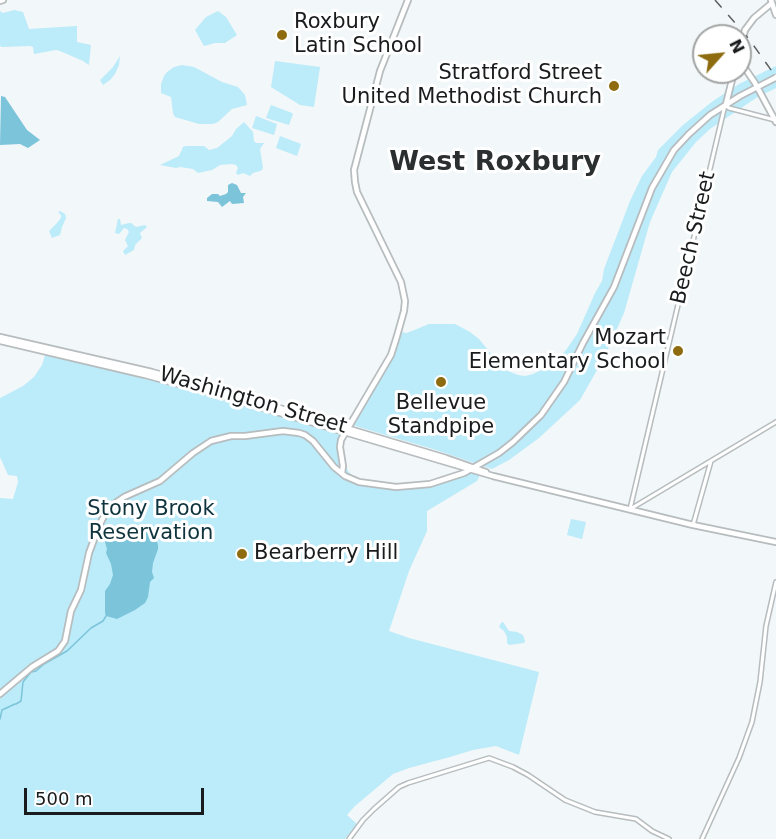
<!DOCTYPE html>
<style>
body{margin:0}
#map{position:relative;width:776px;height:839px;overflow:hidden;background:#f2f7f9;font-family:"DejaVu Sans",sans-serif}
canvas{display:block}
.north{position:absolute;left:692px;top:24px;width:60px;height:60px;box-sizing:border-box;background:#fff;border:2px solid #a3a4a4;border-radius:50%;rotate:63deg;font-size:16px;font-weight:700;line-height:24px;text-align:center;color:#191b1c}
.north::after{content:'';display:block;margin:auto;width:21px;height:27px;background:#8e6b0e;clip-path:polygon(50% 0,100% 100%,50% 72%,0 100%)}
.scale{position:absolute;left:24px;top:788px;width:180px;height:27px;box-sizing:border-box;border:3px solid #191b1c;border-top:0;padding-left:8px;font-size:18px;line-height:21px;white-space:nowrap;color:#191b1c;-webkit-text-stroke:4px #fff;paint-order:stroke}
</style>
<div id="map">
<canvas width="776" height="839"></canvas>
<div class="north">N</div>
<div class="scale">500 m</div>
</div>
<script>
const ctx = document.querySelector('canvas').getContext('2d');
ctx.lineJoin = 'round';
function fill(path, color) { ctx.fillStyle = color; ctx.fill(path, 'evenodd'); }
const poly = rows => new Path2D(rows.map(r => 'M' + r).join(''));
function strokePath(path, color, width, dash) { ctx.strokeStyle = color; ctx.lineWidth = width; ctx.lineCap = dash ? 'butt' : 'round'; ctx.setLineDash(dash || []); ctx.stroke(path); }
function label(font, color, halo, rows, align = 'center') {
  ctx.font = font + ' "DejaVu Sans",sans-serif'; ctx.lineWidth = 6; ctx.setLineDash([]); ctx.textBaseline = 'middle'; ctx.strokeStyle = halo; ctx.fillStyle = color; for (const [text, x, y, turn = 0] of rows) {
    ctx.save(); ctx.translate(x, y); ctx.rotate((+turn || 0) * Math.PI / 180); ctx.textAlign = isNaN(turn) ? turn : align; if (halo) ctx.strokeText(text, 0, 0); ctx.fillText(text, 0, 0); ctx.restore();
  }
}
const green = poly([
 [14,10,23,12,29,29,77,26,77,42,91,45,89,65,83,61,60,51,56,50,34,54,33,47,30,46,1,47,0,45,0,11,3,13],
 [218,11,226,17,237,35,225,43,215,43,204,46,195,30,206,17],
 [120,56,119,65,115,74,110,80,103,85,100,80,113,67],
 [275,61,320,67,314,107,300,105,271,87],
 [182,65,194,67,222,82,238,87,245,95,247,105,232,109,218,122,213,124,199,124,175,117,173,113,171,97,161,93,161,84,164,76,167,72,174,67],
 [776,66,776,88,756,98,710,129,696,142,672,172,650,222,624,313,605,356,580,400,539,438,509,460,492,469,436,450,352,425,386,368,401,332,407,333,429,324,455,324,470,332,479,339,502,367,508,371,518,375,525,376,533,374,545,368,556,360,566,350,577,334,595,293,602,281,604,269,630,201,642,176,656,157,658,150,683,125,713,101,739,84],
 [271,105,292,113,293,114,289,125,266,118],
 [256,116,277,124,274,135,252,128],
 [244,122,253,132,254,141,256,143,264,143,260,149,263,168,262,170,260,171,253,173,250,176,243,173,238,175,236,173,238,168,236,165,232,164,220,165,212,170,198,173,193,169,180,167,176,168,160,165,179,156,183,147,186,146,204,146,209,150,217,148,232,136,236,129],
 [280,136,301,144,297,156,276,148],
 [60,211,65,214,66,218,62,227,60,235,52,238,49,231,56,224,61,218,61,215,58,212],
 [118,219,120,219,121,225,129,223,131,223,136,227,145,225,147,227,140,233,142,238,135,245,134,250,125,255,123,251,128,246,125,240,129,232,127,229,124,228,119,234,115,233],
 [46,352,220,397,347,435,344,438,342,446,344,461,348,471,355,479,387,487,433,483,440,484,470,473,480,475,477,481,427,511,427,531,409,571,389,631,409,638,539,672,519,755,496,746,473,750,450,757,409,768,393,774,355,806,347,815,357,824,345,839,0,839,0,498,13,499,18,482,17,476,8,475,0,457,0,398,23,386,34,377,42,365],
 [571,519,586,522,582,539,567,535],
 [503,622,509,631,517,632,523,635,525,641,524,643,509,645,507,643,507,637,504,631,499,627,501,623]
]);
const water = poly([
 [1,96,5,97,27,130,40,140,28,148,20,144,0,145],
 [232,183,237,185,241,193,246,193,243,197,244,203,232,204,230,201,222,207,218,202,207,201,207,198,212,194,218,194,220,196,226,194,228,192,228,185],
 [127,529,145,531,152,534,156,538,158,545,158,549,153,563,152,572,154,578,150,582,148,597,145,603,135,610,117,619,106,616,105,613,105,591,110,584,113,575,111,564,106,553,107,549,105,542,111,535]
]);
const stream = poly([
 [16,704,21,701,23,682,31,672,36,671,44,664,67,651,91,628,103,621,106,616],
 [0,719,2,710,15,704]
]);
const minor = poly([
 [632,508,776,422],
 [630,509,725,105,729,108,775,120],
 [693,525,711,461],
 [349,839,363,820,374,809,399,787,408,783,489,758,513,767,528,775,565,800,595,812,636,819,652,831,669,839],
 [702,839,739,758,752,722,760,682,766,626,776,582]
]);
const major = poly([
 [771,0,776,15],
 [0,1,3,0],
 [745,30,754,18,772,3],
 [740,47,744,34],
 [740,61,755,83,776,122],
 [726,104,734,72],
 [0,337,152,372,226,392,446,458,486,472],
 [0,341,145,375,216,394,493,476,693,525,776,542],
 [342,473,343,466,340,447,341,440,391,355,397,336,404,311,405,301,401,282,357,192,355,182,354,170,380,71,408,0],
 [0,694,32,667,58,651,65,641,71,611,81,590,89,553,99,526,108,508,124,497,160,481,193,453,211,441,231,436,245,436,283,431,299,433,305,435,313,441,334,467,345,476,359,482,396,487,430,484,464,473,499,453,513,442,541,415,564,382,583,343,614,287,652,188,674,150,689,134,710,115,740,96,775,78]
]);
const rail = poly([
 [715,0,749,39,776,77]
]);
const majorBridge = poly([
 [744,34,745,30],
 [775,78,776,77]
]);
const markers = [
 [282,35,6,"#8e6b0e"],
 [614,86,6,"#8e6b0e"],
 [678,351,6,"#8e6b0e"],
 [441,382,6,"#8e6b0e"],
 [242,554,6,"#8e6b0e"]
];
const poiNames = [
 ["Roxbury",294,23],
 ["Latin School",294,47],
 ["Stratford Street",602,74,"right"],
 ["United Methodist Church",602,98,"right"],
 ["Mozart",666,339,"right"],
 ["Elementary School",666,363,"right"],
 ["Bellevue",441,404,"center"],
 ["Standpipe",441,428,"center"],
 ["Bearberry Hill",254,554]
];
const streetNames = [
 ["Beech Street",694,238,-77],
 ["Washington Street",253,401,16]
];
const parkNames = [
 ["Stony Brook",151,510],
 ["Reservation",151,534]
];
const districtNames = [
 ["West Roxbury",495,163]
];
fill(green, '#bcebf9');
fill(water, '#7bc4da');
strokePath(stream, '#7bc4da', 1.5);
strokePath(minor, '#b7bcbe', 6);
strokePath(major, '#b7bcbe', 8);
strokePath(minor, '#fff', 3);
strokePath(major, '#fff', 4.5);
strokePath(rail, '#5d6061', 1.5, [10, 10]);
strokePath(majorBridge, '#b7bcbe', 8, []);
strokePath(majorBridge, '#fff', 4.5);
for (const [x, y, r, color] of markers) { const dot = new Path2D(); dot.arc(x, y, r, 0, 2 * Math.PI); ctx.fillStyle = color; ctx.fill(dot); strokePath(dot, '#fff', 2); }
label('21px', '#191b1c', '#fff', poiNames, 'left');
label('21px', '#191b1c', '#fff', streetNames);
label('21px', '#10343e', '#fff', parkNames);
label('bold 27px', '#2b2f30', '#fff', districtNames);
</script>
